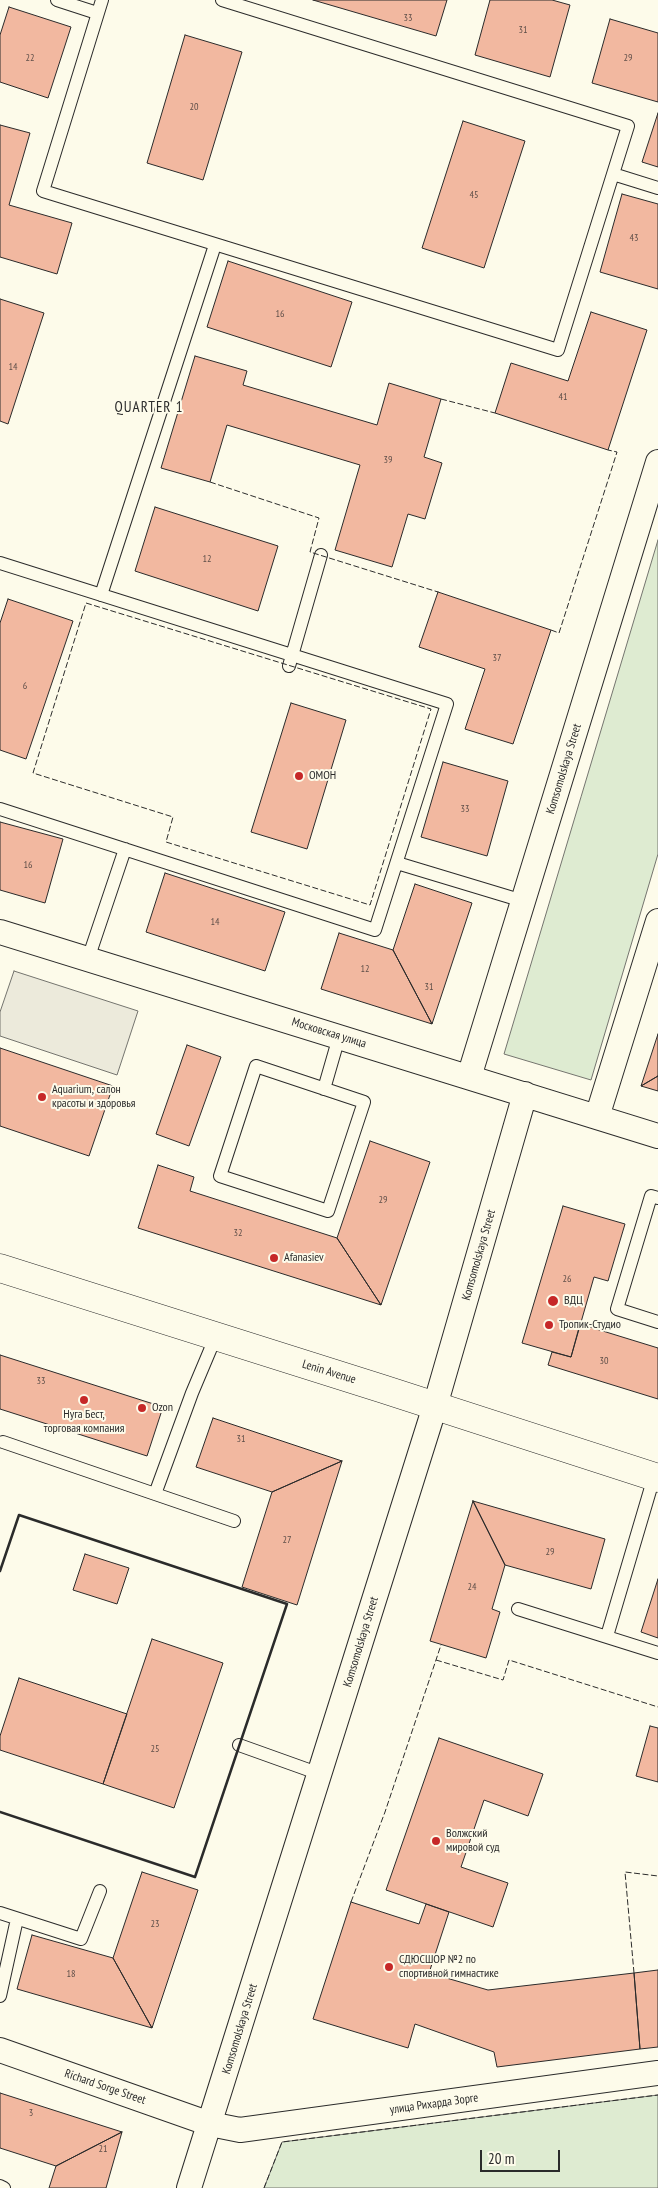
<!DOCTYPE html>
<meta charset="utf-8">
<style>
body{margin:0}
#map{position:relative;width:658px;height:2188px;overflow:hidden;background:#fdfbea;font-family:"PT Sans Narrow",sans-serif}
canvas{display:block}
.scale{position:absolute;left:480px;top:2150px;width:80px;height:22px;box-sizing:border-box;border:2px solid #2b2b2b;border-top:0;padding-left:6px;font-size:15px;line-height:18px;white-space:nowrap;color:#2b2b2b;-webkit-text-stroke:4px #fdfbea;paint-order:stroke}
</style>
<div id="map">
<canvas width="658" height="2188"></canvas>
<div class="scale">20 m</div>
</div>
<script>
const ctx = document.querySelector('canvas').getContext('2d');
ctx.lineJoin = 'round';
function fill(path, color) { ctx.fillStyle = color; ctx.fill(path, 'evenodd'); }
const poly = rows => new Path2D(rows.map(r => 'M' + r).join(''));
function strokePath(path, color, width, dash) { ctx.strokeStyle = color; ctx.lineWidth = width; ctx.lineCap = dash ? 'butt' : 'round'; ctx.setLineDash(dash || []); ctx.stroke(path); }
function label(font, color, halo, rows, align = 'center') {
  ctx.font = font + ' "PT Sans Narrow",sans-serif'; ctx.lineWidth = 4; ctx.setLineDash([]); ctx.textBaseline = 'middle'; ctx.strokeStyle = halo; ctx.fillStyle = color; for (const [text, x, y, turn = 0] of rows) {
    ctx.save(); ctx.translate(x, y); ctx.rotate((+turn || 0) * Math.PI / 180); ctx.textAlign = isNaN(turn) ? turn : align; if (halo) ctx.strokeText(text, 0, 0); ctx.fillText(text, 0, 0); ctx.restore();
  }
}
const green = poly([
 [658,540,658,854,591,1080,504,1054,658,540],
 [658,2095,658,2188,264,2188,282,2142,658,2095]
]);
const parking = poly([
 [14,971,138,1011,117,1075,0,1036,0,1012,14,971]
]);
const building = poly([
 [313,0,447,0,436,36,313,0],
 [490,0,552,0,570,5,550,77,475,55,490,0],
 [9,7,71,27,48,98,0,82,0,35,9,7],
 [610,19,658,33,658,102,592,83,610,19],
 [185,35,242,52,203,180,147,163,185,35],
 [658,113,658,167,642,162,658,113],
 [463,121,525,141,484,268,422,248,463,121],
 [0,125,30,133,9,205,72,223,57,274,0,257,0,125],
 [622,194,658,204,658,289,600,272,622,194],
 [228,261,352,302,331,367,207,327,228,261],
 [0,299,44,313,8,424,0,421,0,299],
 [591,312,647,330,608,450,495,413,511,363,568,381,591,312],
 [195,356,247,371,243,385,377,425,389,383,441,399,424,457,442,463,425,519,408,514,392,567,335,550,360,465,227,425,210,482,161,468,195,356],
 [155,507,278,546,258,611,135,571,155,507],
 [438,592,551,630,513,744,465,729,485,669,419,647,438,592],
 [8,599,73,621,26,759,0,750,0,623,8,599],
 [291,703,346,720,307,849,251,832,291,703],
 [443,762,508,781,487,856,421,837,443,762],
 [0,822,63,839,45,903,0,890,0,822],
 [165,873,285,912,265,971,146,932,165,873],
 [415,884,472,903,432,1024,393,950,415,884],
 [339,933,393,950,432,1024,321,989,339,933],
 [658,1034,658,1076,641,1086,658,1034],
 [187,1045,221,1057,189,1146,156,1134,187,1045],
 [0,1048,113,1086,89,1156,0,1126,0,1048],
 [658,1076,658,1091,641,1086,658,1076],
 [370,1141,430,1162,381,1305,337,1238,370,1141],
 [158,1165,194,1177,190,1191,337,1238,381,1305,138,1228,158,1165],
 [563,1206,625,1224,608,1281,594,1277,571,1357,522,1343,563,1206],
 [580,1324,658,1348,658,1399,548,1365,552,1352,571,1357,580,1324],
 [0,1355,163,1407,147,1456,0,1409,0,1355],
 [213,1418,342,1461,272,1492,196,1467,213,1418],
 [342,1461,297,1605,242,1587,272,1492,342,1461],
 [473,1501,605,1539,591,1589,505,1565,473,1501],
 [473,1501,505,1565,492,1609,500,1612,486,1658,430,1641,473,1501],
 [85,1554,129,1568,117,1604,73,1590,85,1554],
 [658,1579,658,1638,641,1632,658,1579],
 [152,1639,223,1663,174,1808,103,1784,152,1639],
 [19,1678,127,1714,103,1784,0,1750,0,1736,19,1678],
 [650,1726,658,1728,658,1782,636,1776,650,1726],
 [439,1738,543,1774,528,1816,484,1800,461,1867,508,1883,493,1927,386,1890,439,1738],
 [142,1872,198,1890,152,2028,113,1958,142,1872],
 [351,1902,419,1924,426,1904,449,1912,429,1973,488,1990,634,1973,640,2049,497,2067,494,2052,415,2024,408,2048,313,2019,351,1902],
 [32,1935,113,1958,152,2028,17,1989,32,1935],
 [658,1970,658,2047,640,2049,634,1973,658,1970],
 [0,2093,122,2132,56,2166,0,2148,0,2093],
 [122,2132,106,2188,49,2188,56,2166,122,2132]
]);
const lane = poly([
 [57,0,97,13],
 [102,0,43,191,558,350,628,126,222,0],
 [613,174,658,188],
 [0,563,447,704,375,930,0,809],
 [101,595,215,245],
 [289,666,321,555],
 [397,863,523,901],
 [88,959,125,849],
 [256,1066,364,1102,328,1211,220,1176,256,1066],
 [324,1089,339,1037],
 [658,1198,651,1196,617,1309,658,1322],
 [3,1442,234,1521],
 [155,1494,192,1393,216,1336],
 [518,1609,658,1653],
 [607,1636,654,1477],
 [239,1745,320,1774],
 [0,1913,81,1939,100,1891],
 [0,1996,17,1919],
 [0,2186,4,2188]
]);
const street = poly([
 [0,932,658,1136],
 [469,1077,658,462],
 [597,1117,658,921],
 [0,2050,210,2124,240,2130,658,2073],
 [189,2188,435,1406,525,1094]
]);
const primary = poly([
 [0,1268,383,1389,658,1478]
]);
const fence = poly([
 [441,399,495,413],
 [210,482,319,518,310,552,438,592],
 [86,603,431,709,370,905,166,842,173,817,33,773,86,603],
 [551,630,559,633,611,471,617,452,608,450],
 [436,1660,503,1680,509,1660,658,1707],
 [351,1902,385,1812,441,1645],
 [634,1973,625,1872,658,1876],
 [264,2188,282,2142,658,2095]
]);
const wall = poly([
 [0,1571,19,1515,287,1604,195,1877,0,1812]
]);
const markers = [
 [299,776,5,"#c62828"],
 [42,1097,5,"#c62828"],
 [274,1258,5,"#c62828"],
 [553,1301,6,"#c62828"],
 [549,1325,5,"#c62828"],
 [84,1400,5,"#c62828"],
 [142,1408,5,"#c62828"],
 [436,1841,5,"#c62828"],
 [389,1967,5,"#c62828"]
];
const numberNames = [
 ["33",408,18],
 ["31",523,30],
 ["22",30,58],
 ["29",628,58],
 ["20",194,107],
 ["45",474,195],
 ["43",634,238],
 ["16",280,314],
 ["14",13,367],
 ["41",563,397],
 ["39",388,460],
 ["12",207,559],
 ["37",497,658],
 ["6",25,686],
 ["33",465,809],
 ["16",28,865],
 ["14",215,922],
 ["12",365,969],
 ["31",429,987],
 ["29",383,1200],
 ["32",238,1233],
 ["26",567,1279],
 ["30",604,1361],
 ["33",41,1381],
 ["31",241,1439],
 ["27",287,1540],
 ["29",550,1552],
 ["24",472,1587],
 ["25",155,1749],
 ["23",155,1924],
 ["18",71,1974],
 ["3",31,2113],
 ["21",103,2149]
];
const streetNames = [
 ["Komsomolskaya Street",564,769,-73],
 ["Московская улица",329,1033,17],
 ["Komsomolskaya Street",479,1255,-74],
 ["Lenin Avenue",329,1372,17],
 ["Komsomolskaya Street",361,1642,-73],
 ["Komsomolskaya Street",240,2029,-73],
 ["Richard Sorge Street",105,2087,19],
 ["улица Рихарда Зорге",434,2104,-8]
];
const poiNames = [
 ["ОМОН",309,776],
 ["Aquarium, салон",52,1090],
 ["красоты и здоровья",52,1104],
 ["Afanasiev",284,1258],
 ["ВДЦ",564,1301],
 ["Тропик-Студио",559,1325],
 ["Ozon",152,1408],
 ["Нуга Бест,",84,1415,"center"],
 ["торговая компания",84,1429,"center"],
 ["Волжский",446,1834],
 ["мировой суд",446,1848],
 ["СДЮСШОР №2 по",399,1960],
 ["спортивной гимнастике",399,1974]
];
const quarterNames = [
 ["QUARTER 1",149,408]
];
fill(green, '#deebd1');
strokePath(green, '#74746e', 1);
fill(parking, '#eceadb');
strokePath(parking, '#74746e', 1);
fill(building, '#f2b8a0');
strokePath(building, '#2b2b2b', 1);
strokePath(lane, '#2b2b2b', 14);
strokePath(street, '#2b2b2b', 26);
strokePath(primary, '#2b2b2b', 29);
strokePath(lane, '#fdfbea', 12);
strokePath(street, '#fdfbea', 24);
strokePath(primary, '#fdfbea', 28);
strokePath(fence, '#2b2b2b', 1, [6, 2.5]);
strokePath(wall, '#2b2b2b', 2.5);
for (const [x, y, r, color] of markers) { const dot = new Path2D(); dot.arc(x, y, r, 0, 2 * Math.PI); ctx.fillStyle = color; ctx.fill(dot); strokePath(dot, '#fdfbea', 2); }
label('10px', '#5d4e48', null, numberNames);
label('12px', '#2b2b2b', '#fdfbea', streetNames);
label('12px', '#2b2b2b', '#fdfbea', poiNames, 'left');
ctx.letterSpacing = '1px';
label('15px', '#2b2b2b', '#fdfbea', quarterNames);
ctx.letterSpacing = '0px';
</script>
